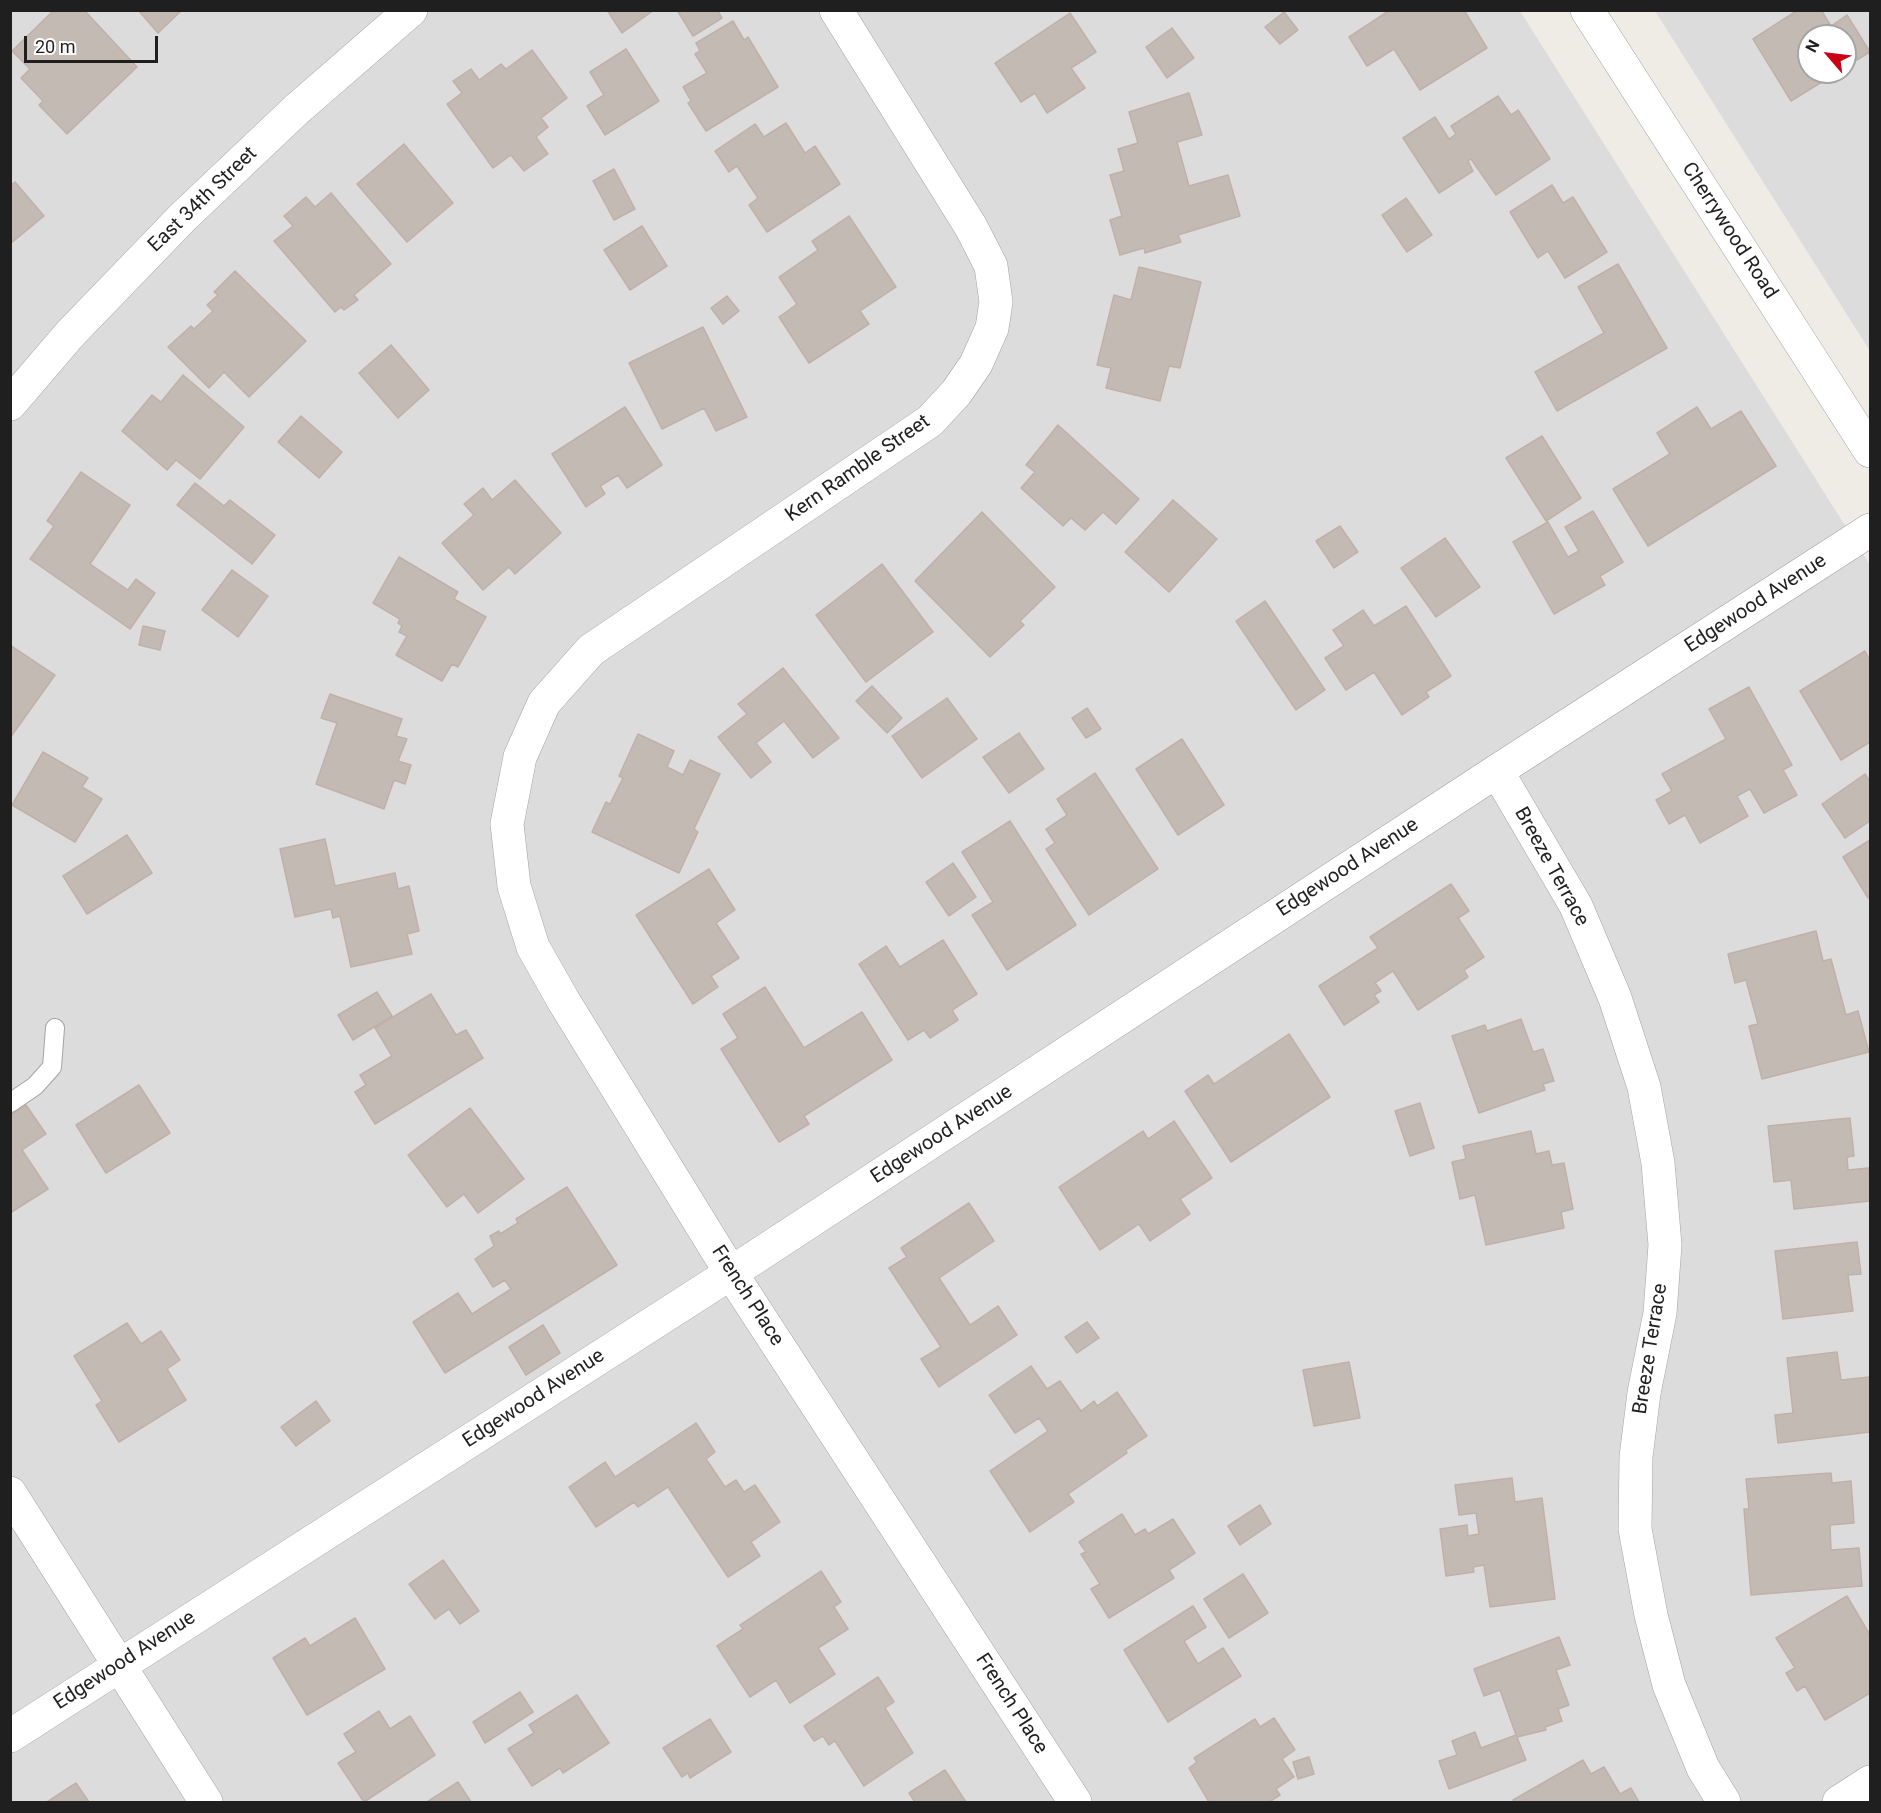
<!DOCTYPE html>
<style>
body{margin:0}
#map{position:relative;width:1881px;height:1813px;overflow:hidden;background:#efebe5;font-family:Roboto,sans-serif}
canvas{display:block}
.frame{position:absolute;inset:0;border:12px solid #1f1f1f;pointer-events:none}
.north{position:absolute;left:1797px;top:24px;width:60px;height:60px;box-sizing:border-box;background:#fff;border:2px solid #a5a5a5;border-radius:50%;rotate:298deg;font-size:16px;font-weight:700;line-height:24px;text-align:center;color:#1f1f1f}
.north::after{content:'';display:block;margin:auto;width:21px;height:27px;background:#cb0216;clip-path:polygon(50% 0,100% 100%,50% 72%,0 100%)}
.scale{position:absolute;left:24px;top:36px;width:134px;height:27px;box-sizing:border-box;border:3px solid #1f1f1f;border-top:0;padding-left:8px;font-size:18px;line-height:21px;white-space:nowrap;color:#1f1f1f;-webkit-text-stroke:4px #fff;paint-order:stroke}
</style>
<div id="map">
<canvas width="1881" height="1813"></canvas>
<div class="frame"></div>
<div class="north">N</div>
<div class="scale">20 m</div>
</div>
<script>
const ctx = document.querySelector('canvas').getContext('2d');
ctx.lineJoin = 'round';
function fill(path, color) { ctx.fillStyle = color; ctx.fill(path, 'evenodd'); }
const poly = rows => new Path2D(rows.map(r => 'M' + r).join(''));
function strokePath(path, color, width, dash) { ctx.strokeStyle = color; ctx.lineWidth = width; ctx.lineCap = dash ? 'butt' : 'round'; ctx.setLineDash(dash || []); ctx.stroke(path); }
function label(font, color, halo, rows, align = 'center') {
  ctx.font = font + ' Roboto,sans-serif'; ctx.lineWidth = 4.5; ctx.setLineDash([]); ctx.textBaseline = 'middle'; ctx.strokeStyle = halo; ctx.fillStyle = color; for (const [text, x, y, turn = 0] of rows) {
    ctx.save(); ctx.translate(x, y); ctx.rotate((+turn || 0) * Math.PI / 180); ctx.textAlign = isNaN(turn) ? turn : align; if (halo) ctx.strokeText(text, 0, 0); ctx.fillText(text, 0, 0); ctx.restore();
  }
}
const residential = poly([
 [11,11,1520,11,1870,565,1870,1802,11,1802],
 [1655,11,1870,11,1870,351],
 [1809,36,1845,36,1845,72,1809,72]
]);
const building = poly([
 [54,10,84,10,137,67,67,134,39,105,43,101,21,78,30,69,12,51,54,10],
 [138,10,182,10,158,33,138,10],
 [607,10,654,10,622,33,607,10],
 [677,10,717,10,722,18,693,36,677,10],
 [1390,10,1464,10,1487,48,1420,90,1394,49,1367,66,1349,37,1390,10],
 [1798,10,1821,10,1831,26,1847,15,1870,52,1845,67,1845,36,1809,36,1809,72,1838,72,1791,101,1753,39,1798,10],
 [1284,12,1298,30,1280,44,1265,27,1284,12],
 [1070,13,1096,52,1071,68,1085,88,1047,113,1035,93,1021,102,995,63,1070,13],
 [733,21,744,40,748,37,778,87,706,131,688,103,691,101,683,87,707,73,695,54,700,51,696,43,733,21],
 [1172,28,1194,58,1167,78,1146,47,1172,28],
 [626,49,659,101,605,135,587,106,604,95,590,72,626,49],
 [532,50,567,98,541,118,548,127,536,137,548,154,524,171,511,155,493,168,447,104,462,93,453,81,471,69,479,80,501,64,506,69,532,50],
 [1189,93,1202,135,1177,142,1189,186,1228,175,1240,216,1178,235,1181,242,1145,253,1144,248,1120,255,1110,220,1122,216,1110,175,1124,171,1118,149,1138,143,1129,112,1189,93],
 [1498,96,1511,115,1518,110,1550,159,1496,195,1471,159,1468,161,1473,171,1439,193,1403,138,1435,117,1449,139,1456,134,1451,126,1498,96],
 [786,123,805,153,815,146,840,184,767,232,749,205,758,198,737,166,729,172,715,151,755,124,764,137,786,123],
 [404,144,453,203,407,242,357,184,404,144],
 [614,169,635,209,614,220,593,181,614,169],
 [15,182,44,216,10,244,10,186,15,182],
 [1552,185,1563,203,1573,197,1607,252,1565,278,1548,251,1538,258,1510,212,1552,185],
 [331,193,391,264,354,295,358,300,344,310,341,307,335,312,274,241,293,226,284,216,306,197,315,207,331,193],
 [1406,198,1432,235,1407,252,1382,215,1406,198],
 [849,216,896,287,860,311,869,324,809,363,779,317,797,304,779,277,818,250,812,241,849,216],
 [642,226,667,266,630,290,604,250,642,226],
 [1618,264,1667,348,1557,411,1535,372,1604,333,1578,287,1618,264],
 [1139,267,1201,282,1180,368,1169,366,1160,401,1106,388,1111,368,1097,365,1114,295,1131,300,1139,267],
 [235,271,306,341,249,397,224,372,209,388,168,347,191,326,194,329,213,311,207,305,218,295,214,292,235,271],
 [727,296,739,311,723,324,711,308,727,296],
 [703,327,747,417,716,431,704,408,662,429,629,363,703,327],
 [391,345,429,390,398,418,359,373,391,345],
 [183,375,244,427,200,479,176,460,167,470,122,431,152,395,161,402,183,375],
 [625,407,662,465,627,488,618,475,600,486,605,494,586,507,552,454,625,407],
 [1697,407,1711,429,1741,411,1776,466,1648,546,1613,489,1670,454,1657,433,1697,407],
 [301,416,342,452,319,478,278,442,301,416],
 [1058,425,1139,499,1116,524,1103,512,1085,530,1071,518,1063,526,1021,488,1035,472,1026,465,1058,425],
 [1542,436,1581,498,1546,521,1506,458,1542,436],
 [81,472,130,505,90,564,128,590,136,579,155,593,130,629,30,559,54,526,47,521,81,472],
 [515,480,561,533,515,574,509,567,483,590,442,543,474,515,464,504,483,488,492,500,515,480],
 [195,483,224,506,230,500,275,535,252,564,177,505,195,483],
 [1173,500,1217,539,1169,592,1125,552,1173,500],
 [1593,511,1623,562,1600,576,1605,585,1554,614,1513,542,1548,522,1568,557,1579,551,1565,527,1593,511],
 [982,512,1055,587,1020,621,1024,625,990,657,915,581,982,512],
 [1340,526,1358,552,1334,568,1316,541,1340,526],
 [1445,538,1480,587,1436,617,1401,568,1445,538],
 [399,557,458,592,454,599,486,617,458,667,452,664,442,681,396,655,407,636,399,632,402,626,398,623,400,619,373,603,399,557],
 [882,564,933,632,866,682,816,615,882,564],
 [232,570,268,596,238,637,202,610,232,570],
 [1265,601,1325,690,1296,710,1236,621,1265,601],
 [1406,606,1451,676,1426,692,1429,697,1402,715,1374,672,1346,690,1325,658,1344,646,1333,630,1363,610,1374,626,1406,606],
 [143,626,165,631,160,650,139,645,143,626],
 [10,645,55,675,10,738,10,645],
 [1865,651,1870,661,1870,742,1841,760,1800,691,1865,651],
 [783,668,839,738,813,758,784,721,756,743,771,762,751,778,718,737,747,714,738,704,783,668],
 [872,686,902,718,887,733,856,701,872,686],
 [1749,687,1792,765,1783,770,1797,795,1764,813,1750,789,1737,796,1748,816,1700,843,1685,815,1669,824,1656,800,1672,791,1662,774,1726,739,1709,709,1749,687],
 [330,694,402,719,396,736,407,739,398,761,411,765,405,784,394,780,384,809,316,784,337,723,321,718,330,694],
 [947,698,977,739,922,778,892,736,947,698],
 [1087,708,1101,729,1086,738,1072,718,1087,708],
 [1019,733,1044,769,1009,793,983,757,1019,733],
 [638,734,674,751,667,767,683,775,690,760,720,774,694,829,698,832,679,873,592,832,606,802,610,804,623,778,619,776,638,734],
 [1182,739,1224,805,1178,835,1136,769,1182,739],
 [43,752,88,778,82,787,102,799,75,842,12,805,43,752],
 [1095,773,1158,869,1089,915,1046,849,1055,843,1046,829,1067,815,1057,799,1095,773],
 [1865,774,1870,782,1870,821,1845,838,1822,804,1865,774],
 [1010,821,1076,925,1007,970,972,915,993,902,962,852,1010,821],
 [127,835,152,873,87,914,63,876,127,835],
 [325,839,335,886,395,873,398,889,409,886,419,931,407,934,412,954,351,967,340,916,333,918,331,909,295,917,280,849,325,839],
 [1870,840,1870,897,1868,898,1843,857,1870,840],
 [953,863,976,897,949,916,926,882,953,863],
 [709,869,735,910,716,923,739,958,711,976,718,987,693,1004,636,915,709,869],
 [1451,884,1469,911,1458,918,1484,957,1464,970,1468,977,1418,1010,1393,971,1375,983,1381,991,1374,995,1379,1002,1344,1025,1319,986,1378,948,1370,937,1451,884],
 [1816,931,1823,961,1831,959,1846,1015,1858,1011,1869,1052,1762,1079,1749,1026,1758,1024,1746,980,1735,983,1728,954,1816,931],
 [943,940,977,994,952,1010,958,1020,930,1038,924,1030,908,1040,859,964,886,946,900,967,943,940],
 [765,987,804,1048,862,1012,892,1060,804,1116,809,1124,779,1142,721,1049,738,1038,723,1014,765,987],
 [377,992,392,1016,353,1040,338,1015,377,992],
 [431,994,456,1035,466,1030,483,1058,375,1124,355,1092,366,1085,360,1075,392,1056,375,1028,431,994],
 [1521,1019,1533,1052,1543,1049,1554,1081,1543,1084,1545,1090,1479,1113,1452,1036,1485,1025,1487,1031,1521,1019],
 [1289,1034,1330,1097,1231,1162,1185,1091,1208,1075,1214,1084,1289,1034],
 [139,1085,170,1133,106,1173,76,1125,139,1085],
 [1420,1103,1434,1148,1410,1156,1395,1111,1420,1103],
 [26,1105,46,1134,22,1150,48,1189,10,1213,10,1115,26,1105],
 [470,1108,524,1179,478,1213,464,1194,447,1207,408,1155,470,1108],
 [1850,1118,1854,1156,1847,1157,1848,1170,1869,1168,1870,1201,1794,1209,1791,1180,1774,1182,1768,1126,1850,1118],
 [1174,1121,1212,1178,1180,1199,1190,1214,1150,1241,1139,1224,1100,1250,1059,1187,1143,1131,1148,1139,1174,1121],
 [1531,1131,1536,1154,1549,1151,1552,1165,1564,1163,1573,1209,1561,1212,1564,1228,1486,1245,1475,1195,1460,1199,1452,1162,1466,1159,1463,1146,1531,1131],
 [567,1187,617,1265,445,1373,413,1322,458,1293,472,1314,511,1289,505,1280,493,1287,475,1259,494,1246,490,1236,499,1231,500,1234,518,1223,516,1219,567,1187],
 [969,1203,994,1241,939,1278,970,1325,998,1306,1017,1335,939,1387,921,1359,941,1347,889,1268,907,1257,901,1248,969,1203],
 [1857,1242,1861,1274,1848,1275,1853,1311,1783,1319,1775,1251,1857,1242],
 [1087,1322,1099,1338,1077,1353,1065,1337,1087,1322],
 [127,1323,141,1344,161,1331,180,1360,167,1369,186,1400,119,1442,96,1405,102,1401,74,1356,127,1323],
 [543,1325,560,1353,526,1375,509,1347,543,1325],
 [1837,1352,1841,1380,1870,1377,1870,1432,1778,1443,1775,1415,1793,1413,1787,1358,1837,1352],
 [1349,1362,1360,1418,1314,1426,1303,1370,1349,1362],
 [1031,1366,1047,1389,1060,1381,1081,1411,1094,1401,1097,1406,1117,1392,1147,1436,1126,1450,1127,1453,1068,1494,1074,1502,1030,1532,990,1471,1048,1431,1039,1418,1015,1433,989,1395,1031,1366],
 [316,1401,330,1421,296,1446,281,1427,316,1401],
 [696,1423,715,1452,706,1459,725,1487,736,1480,744,1492,755,1485,780,1522,751,1542,760,1556,728,1577,668,1487,638,1507,634,1502,596,1527,569,1487,605,1462,615,1477,696,1423],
 [1831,1473,1832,1483,1851,1481,1854,1523,1830,1525,1831,1550,1859,1548,1862,1586,1751,1595,1744,1509,1749,1509,1746,1479,1831,1473],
 [1512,1478,1515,1502,1542,1498,1555,1599,1490,1607,1484,1565,1473,1567,1474,1572,1446,1576,1440,1529,1467,1525,1468,1536,1479,1534,1476,1513,1459,1515,1455,1485,1512,1478],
 [1260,1505,1271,1524,1240,1545,1228,1526,1260,1505],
 [1122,1514,1135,1535,1145,1529,1148,1534,1173,1519,1195,1553,1169,1570,1174,1578,1109,1618,1091,1589,1100,1584,1081,1554,1086,1552,1079,1542,1122,1514],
 [443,1560,479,1611,460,1624,449,1609,435,1619,409,1584,443,1560],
 [821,1571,841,1602,834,1607,848,1629,818,1648,835,1674,790,1703,776,1680,750,1697,717,1646,743,1629,740,1625,821,1571],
 [1243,1574,1268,1613,1229,1638,1204,1599,1243,1574],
 [1847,1596,1870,1635,1870,1693,1825,1720,1805,1686,1797,1691,1786,1673,1795,1668,1776,1638,1847,1596],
 [1193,1606,1206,1627,1184,1641,1198,1664,1223,1648,1241,1676,1168,1722,1124,1650,1193,1606],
 [355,1618,385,1669,307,1715,273,1658,305,1638,310,1646,355,1618],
 [1559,1637,1570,1665,1556,1670,1569,1705,1558,1709,1562,1721,1545,1727,1546,1730,1517,1737,1526,1760,1449,1789,1439,1761,1457,1755,1452,1741,1475,1732,1481,1748,1516,1735,1500,1690,1484,1696,1474,1669,1559,1637],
 [878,1677,894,1702,885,1708,913,1753,864,1786,835,1741,829,1745,823,1736,814,1741,804,1726,878,1677],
 [520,1692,533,1712,485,1743,473,1722,520,1692],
 [577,1695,609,1743,563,1773,560,1768,532,1786,508,1749,534,1733,529,1725,577,1695],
 [379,1711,390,1729,410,1716,435,1755,364,1802,338,1763,356,1752,344,1734,379,1711],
 [1274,1718,1295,1750,1282,1759,1294,1777,1276,1789,1280,1795,1269,1802,1209,1802,1189,1768,1197,1762,1194,1758,1255,1719,1260,1727,1274,1718],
 [710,1719,731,1752,690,1778,688,1773,682,1777,663,1748,710,1719],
 [1309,1757,1314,1774,1298,1779,1293,1762,1309,1757],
 [1583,1760,1591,1774,1604,1767,1620,1794,1631,1788,1639,1802,1515,1802,1513,1800,1583,1760],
 [945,1770,966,1802,915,1802,909,1793,945,1770],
 [458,1782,471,1802,427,1802,458,1782],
 [76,1783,89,1802,47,1802,76,1783]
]);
const service = poly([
 [10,1103,35,1086,52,1067,55,1028]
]);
const minor = poly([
 [836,10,971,227,991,266,996,302,992,328,976,364,956,393,930,421,591,650,544,703,520,757,507,824,514,886,533,947,563,1000,731,1273,1075,1802],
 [10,404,70,334,182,218,296,110,411,10],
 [1497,771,1576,906,1615,998,1644,1087,1658,1163,1665,1245,1660,1313,1644,1393,1636,1457,1635,1529,1651,1615,1669,1685,1703,1768,1724,1802],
 [10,1493,206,1802],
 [10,1736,731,1273,1497,771,1870,530],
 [1839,1802,1870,1782]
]);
const tertiary = poly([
 [1587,10,1870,451]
]);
const streetNames = [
 ["East 34th Street",203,200,-44],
 ["Cherrywood Road",1729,231,57],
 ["Kern Ramble Street",858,469,-35],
 ["Edgewood Avenue",1756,604,-33],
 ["Breeze Terrace",1551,867,61],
 ["Edgewood Avenue",1348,868,-33],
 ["Edgewood Avenue",942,1135,-33],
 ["French Place",747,1296,57],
 ["Breeze Terrace",1651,1349,-81],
 ["Edgewood Avenue",534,1399,-33],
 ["Edgewood Avenue",125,1661,-33],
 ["French Place",1011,1704,57]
];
fill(residential, '#dddcdc');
fill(building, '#c4bab4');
strokePath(building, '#c1b0a7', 1.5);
strokePath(service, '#a3a3a3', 20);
strokePath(minor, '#a3a3a3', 34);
strokePath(tertiary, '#a3a3a3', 34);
strokePath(service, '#fff', 18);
strokePath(minor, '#fff', 33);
strokePath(tertiary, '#fff', 33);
label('20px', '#1f1f1f', '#fff', streetNames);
</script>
